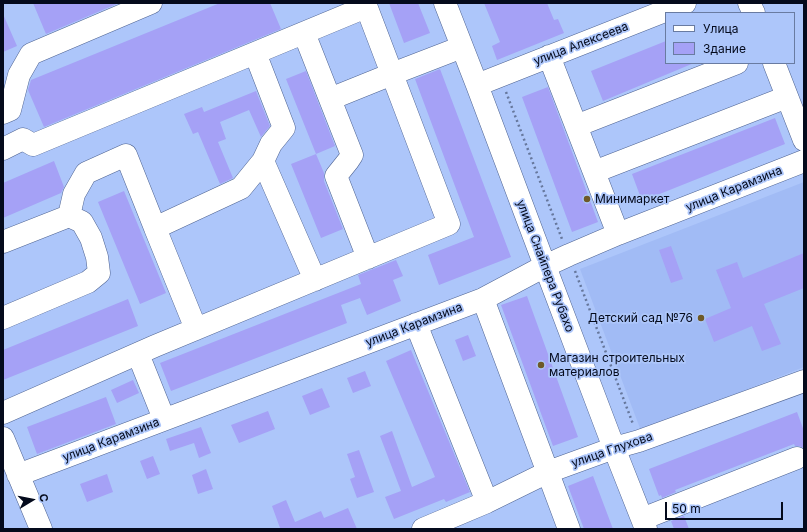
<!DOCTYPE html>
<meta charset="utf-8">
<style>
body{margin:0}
#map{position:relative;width:807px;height:532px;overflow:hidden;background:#adc6fa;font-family:Inter,sans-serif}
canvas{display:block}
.frame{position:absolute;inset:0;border:4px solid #040a1c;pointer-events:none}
.legend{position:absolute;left:665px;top:12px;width:130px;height:52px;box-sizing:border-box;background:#adc6fa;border:1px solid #697ba1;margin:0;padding:5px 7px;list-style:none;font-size:12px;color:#040a1c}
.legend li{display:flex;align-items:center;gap:8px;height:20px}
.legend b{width:20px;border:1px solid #697ba1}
.north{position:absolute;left:12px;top:480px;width:40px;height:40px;-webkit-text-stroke:3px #adc6fa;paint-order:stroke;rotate:80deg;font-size:11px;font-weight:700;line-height:16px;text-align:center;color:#040a1c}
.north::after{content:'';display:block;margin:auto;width:14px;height:18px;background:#040a1c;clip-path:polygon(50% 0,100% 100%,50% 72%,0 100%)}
.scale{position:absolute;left:665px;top:502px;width:118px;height:18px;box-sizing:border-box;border:2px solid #040a1c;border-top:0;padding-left:5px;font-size:12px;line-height:14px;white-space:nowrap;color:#040a1c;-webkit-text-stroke:3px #adc6fa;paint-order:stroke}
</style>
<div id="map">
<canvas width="807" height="532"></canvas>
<div class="frame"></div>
<ul class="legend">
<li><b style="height:5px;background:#fff"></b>Улица</li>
<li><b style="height:11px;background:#a5a1f6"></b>Здание</li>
</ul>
<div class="north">С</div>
<div class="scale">50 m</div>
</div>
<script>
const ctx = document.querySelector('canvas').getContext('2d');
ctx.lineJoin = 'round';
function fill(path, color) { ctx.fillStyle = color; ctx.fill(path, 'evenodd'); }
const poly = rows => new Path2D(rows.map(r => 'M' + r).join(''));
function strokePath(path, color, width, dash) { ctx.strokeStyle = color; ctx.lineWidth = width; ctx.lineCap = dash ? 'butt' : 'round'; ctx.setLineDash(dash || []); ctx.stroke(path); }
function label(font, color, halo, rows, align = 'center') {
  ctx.font = font + ' Inter,sans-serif'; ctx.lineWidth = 3.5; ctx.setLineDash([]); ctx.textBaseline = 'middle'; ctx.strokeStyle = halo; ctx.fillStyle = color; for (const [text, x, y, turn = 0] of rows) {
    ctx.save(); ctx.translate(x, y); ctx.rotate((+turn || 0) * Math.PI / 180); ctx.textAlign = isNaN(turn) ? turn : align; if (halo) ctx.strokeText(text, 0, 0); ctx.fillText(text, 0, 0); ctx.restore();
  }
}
const built = poly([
 [804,182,804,367,641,431,580,269]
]);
const building = poly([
 [33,3,119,3,46,34],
 [220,3,270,3,281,29,44,127,28,90,31,80],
 [389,3,418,3,430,33,404,43],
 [484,3,547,3,554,20,558,19,564,33,497,60,492,46,500,42],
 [3,14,17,46,3,52],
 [666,41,666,63,694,63,603,101,591,71],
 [440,69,511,257,439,285,428,255,474,237,415,79],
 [306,71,335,146,316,154,286,79],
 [548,87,598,222,572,232,522,97],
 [256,91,270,126,261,137,249,110,220,122,226,139,218,142,233,178,220,184,198,132,193,134,184,114,202,107,204,112],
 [775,118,785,144,642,201,632,174],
 [316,154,324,173,324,181,343,229,321,238,291,164],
 [54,161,64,187,61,193,3,218,3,183],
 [124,191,166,293,140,304,98,202],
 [671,246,683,279,671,283,659,250],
 [804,253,804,288,764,304,781,344,762,351,752,326,714,342,705,319,731,308,716,270,737,262,743,278],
 [396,260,403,276,393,280,401,301,367,315,360,298,341,305,347,323,171,391,160,363,361,284,358,275],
 [527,296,578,437,553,446,501,305],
 [128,299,138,326,3,380,3,350],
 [468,335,476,356,463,361,455,340],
 [411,350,470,492,446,502,444,499,394,519,385,497,401,491,380,436,392,431,412,487,435,477,386,361],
 [365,371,371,386,353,393,347,378],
 [133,380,139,393,117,403,111,390],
 [322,388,330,407,310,415,302,396],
 [106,397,116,424,37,454,27,427],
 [268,411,275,429,239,443,231,425],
 [797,412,804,431,804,448,799,446,795,446,794,444,675,490,676,492,662,498,661,495,659,496,649,469],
 [201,427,211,453,199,458,194,443,170,451,166,439],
 [359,450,374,492,357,498,350,479,355,477,347,454],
 [153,456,160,474,147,479,140,461],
 [206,469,213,489,198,494,192,475],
 [107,474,113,492,87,502,80,484],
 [593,476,613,529,584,529,568,486],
 [286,500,295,522,321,511,324,518,348,508,357,529,278,529,280,528,272,506],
 [684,516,689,529,674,529,671,521]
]);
const path = poly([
 [506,92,562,239],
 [575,271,633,424]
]);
const minor = poly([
 [445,3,477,85,545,266,614,448,646,529],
 [749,3,754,13],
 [304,33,352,155,348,161,336,176,368,258],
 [255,53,284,128,271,144,263,161,315,280],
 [549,56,618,234],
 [774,63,804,140],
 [477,85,685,3],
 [330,99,392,74,462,47],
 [3,113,10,110,19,75,31,54,151,3],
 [576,126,737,63],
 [3,149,23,139,33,145,366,7],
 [594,172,787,97],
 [69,216,74,194,86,173,126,155,155,228,241,188,263,161],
 [155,228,196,329],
 [3,242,69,216,82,222,91,238,97,257,99,273,88,282,3,318],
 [483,299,569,529],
 [416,324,487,502],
 [138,354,164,419],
 [3,413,155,346,449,224,365,3],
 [3,438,41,529],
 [18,475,483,299,545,266,569,255,618,234,804,161],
 [642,519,797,458],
 [423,529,487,502,548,472,614,448,639,441,804,381]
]);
const markers = [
 [587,199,4,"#6e5928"],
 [701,318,4,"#6e5928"],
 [541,365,4,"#6e5928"]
];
const streetNames = [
 ["улица Алексеева",581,44,-21],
 ["улица Карамзина",734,189,-22],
 ["улица Снайпера Рубахо",545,266,69],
 ["улица Карамзина",414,325,-21],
 ["улица Карамзина",111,440,-21],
 ["улица Глухова",612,450,-19]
];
const poiNames = [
 ["Минимаркет",595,199],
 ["Детский сад №76",693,318,"right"],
 ["Магазин строительных",549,358],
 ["материалов",549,372]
];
fill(built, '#a1bbf5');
fill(building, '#a5a1f6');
strokePath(minor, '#4f6492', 23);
strokePath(path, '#66779c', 2.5, [2, 3]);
strokePath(minor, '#fff', 22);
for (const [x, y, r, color] of markers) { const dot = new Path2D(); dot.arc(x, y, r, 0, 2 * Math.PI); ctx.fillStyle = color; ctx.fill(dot); strokePath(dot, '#adc6fa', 1.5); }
label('12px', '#040a1c', '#adc6fa', streetNames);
label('12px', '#040a1c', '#adc6fa', poiNames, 'left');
</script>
